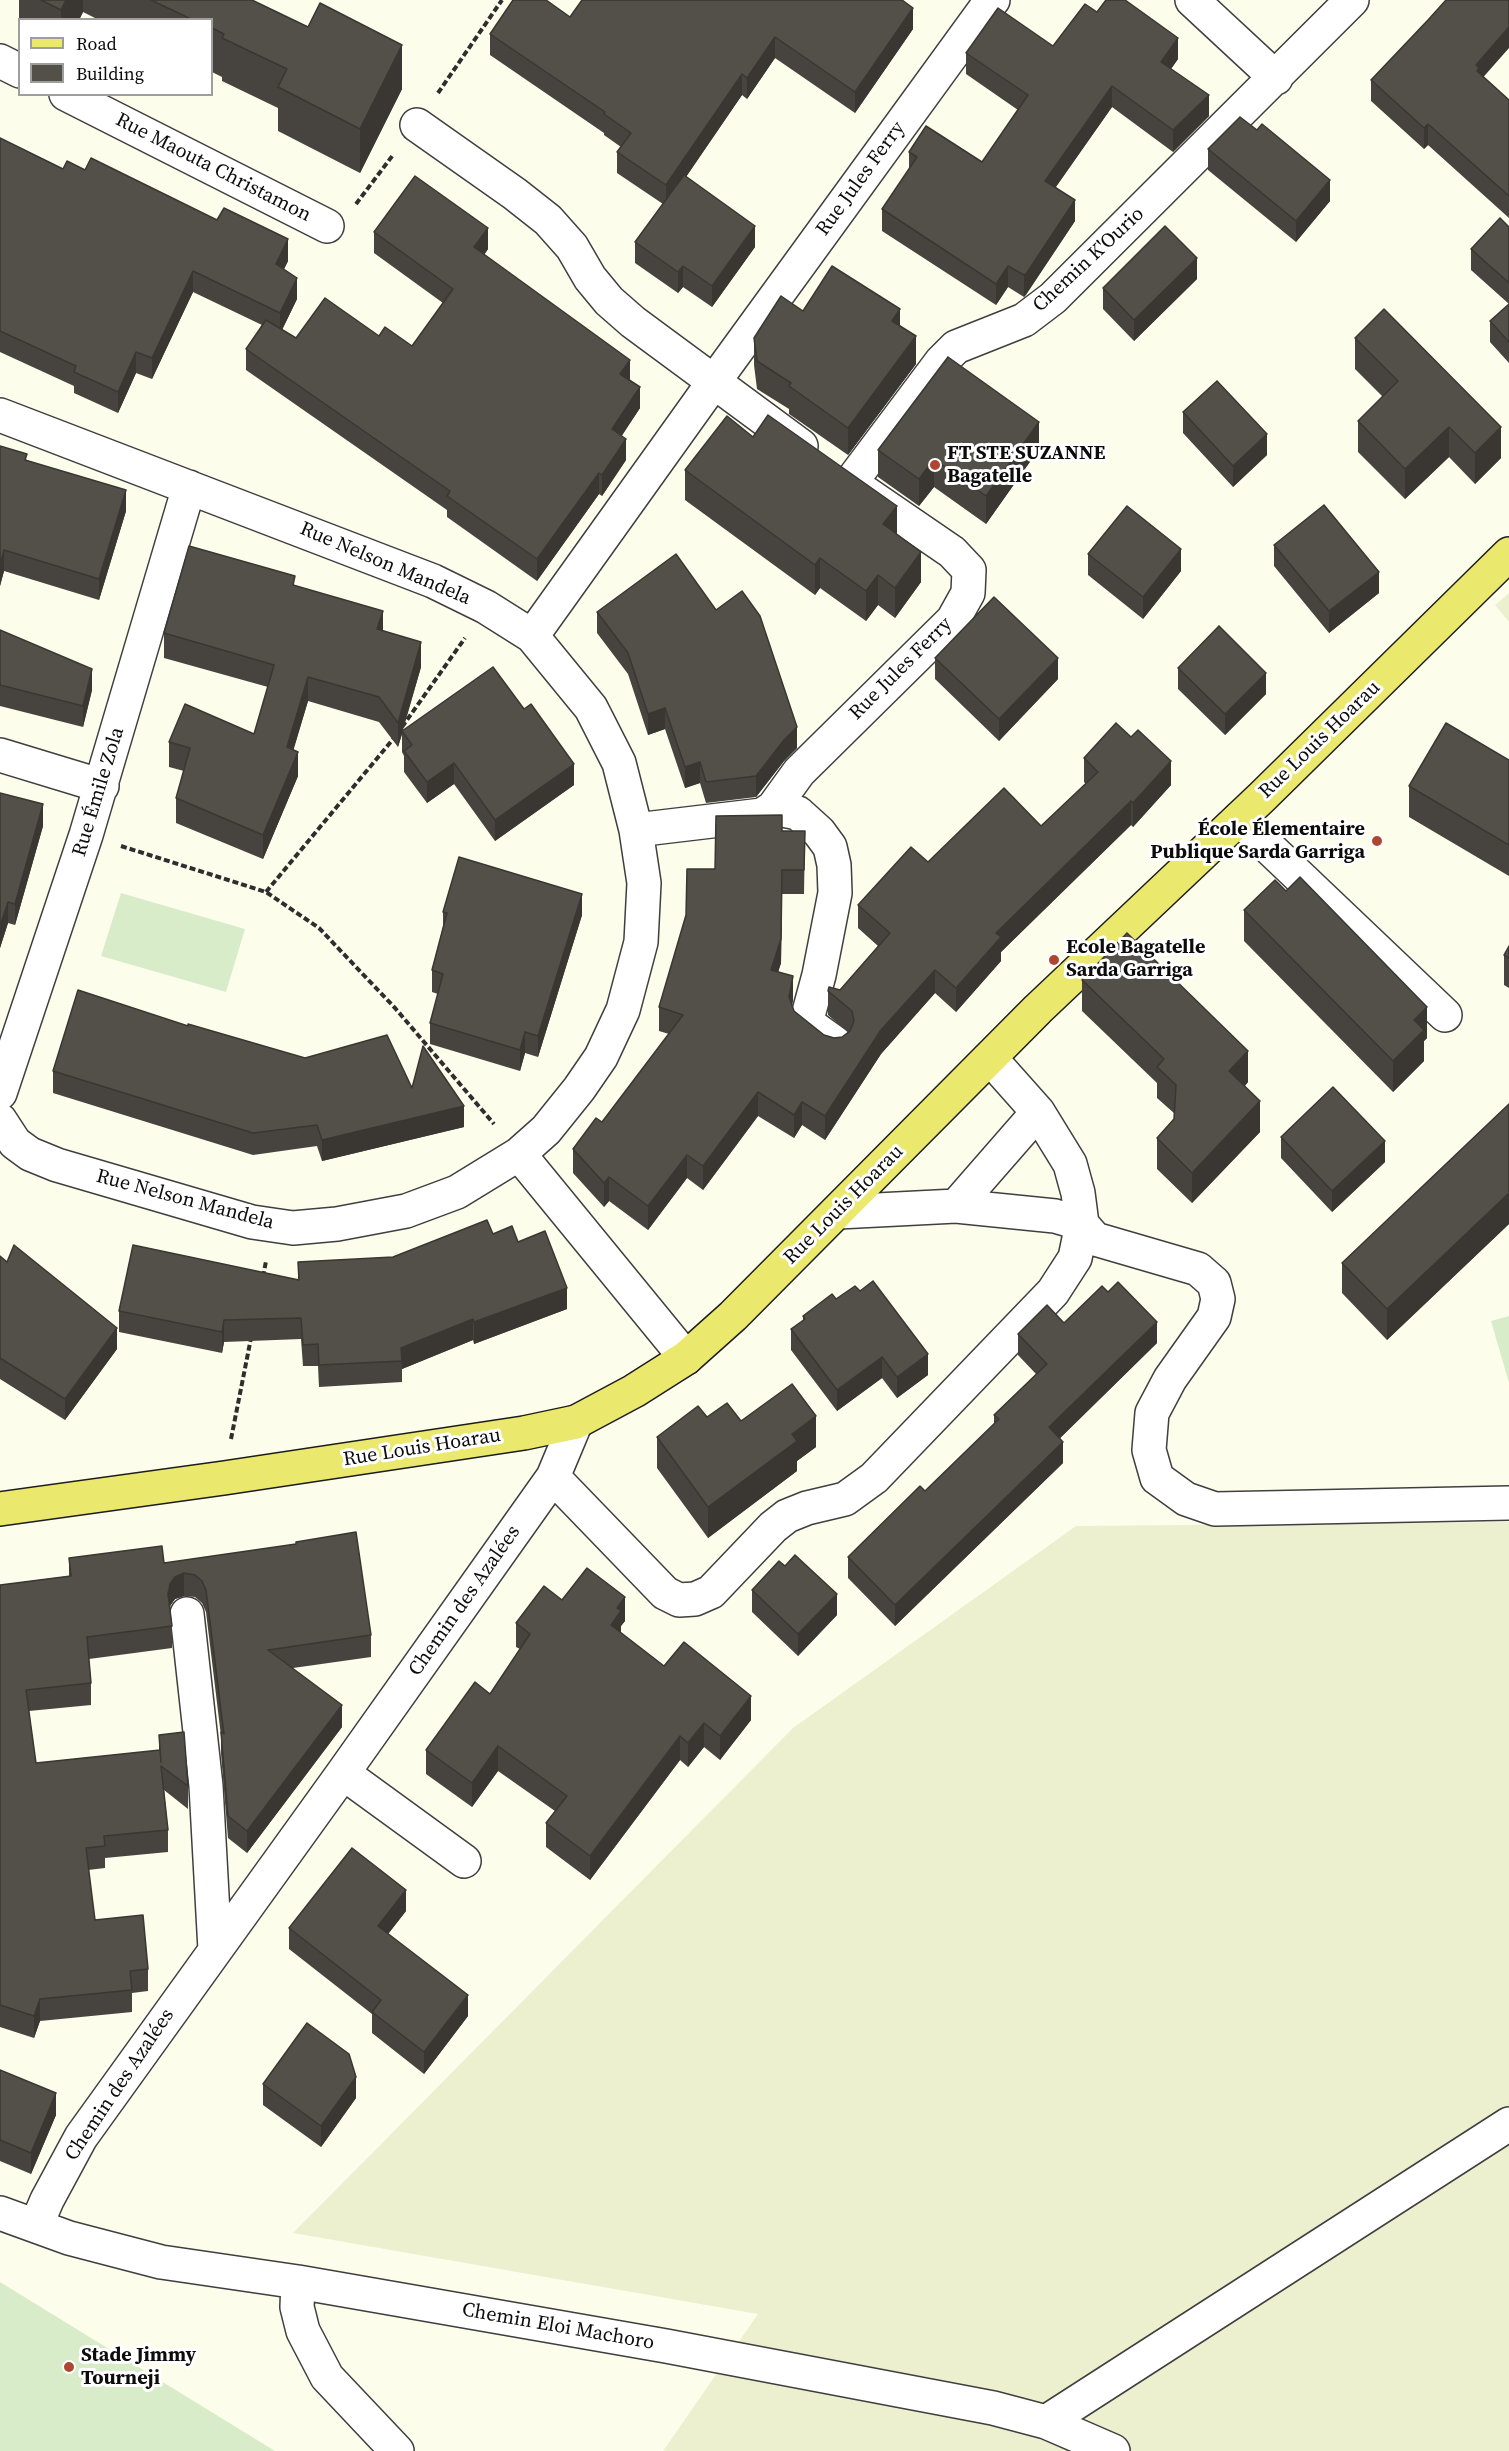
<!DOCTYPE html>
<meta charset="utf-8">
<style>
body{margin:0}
#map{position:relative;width:1509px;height:2451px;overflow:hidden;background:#fdfdec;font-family:"Source Serif 4",serif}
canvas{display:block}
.legend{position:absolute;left:18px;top:18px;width:195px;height:78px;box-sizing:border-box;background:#fff;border:2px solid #9e9e9e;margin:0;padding:8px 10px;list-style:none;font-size:18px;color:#0c0c0c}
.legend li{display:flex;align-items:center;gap:12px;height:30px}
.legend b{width:30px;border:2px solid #9e9e9e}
</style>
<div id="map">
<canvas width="1509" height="2451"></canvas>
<ul class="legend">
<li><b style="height:8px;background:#ebe86e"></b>Road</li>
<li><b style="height:16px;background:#534f49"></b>Building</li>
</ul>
</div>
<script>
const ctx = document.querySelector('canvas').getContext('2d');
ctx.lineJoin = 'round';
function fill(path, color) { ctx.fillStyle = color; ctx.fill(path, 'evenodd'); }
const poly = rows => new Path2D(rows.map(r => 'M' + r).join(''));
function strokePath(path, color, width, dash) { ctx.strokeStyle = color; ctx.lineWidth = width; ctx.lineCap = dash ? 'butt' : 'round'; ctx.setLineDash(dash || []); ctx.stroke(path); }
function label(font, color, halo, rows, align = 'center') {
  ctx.font = font + ' "Source Serif 4",serif'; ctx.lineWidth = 6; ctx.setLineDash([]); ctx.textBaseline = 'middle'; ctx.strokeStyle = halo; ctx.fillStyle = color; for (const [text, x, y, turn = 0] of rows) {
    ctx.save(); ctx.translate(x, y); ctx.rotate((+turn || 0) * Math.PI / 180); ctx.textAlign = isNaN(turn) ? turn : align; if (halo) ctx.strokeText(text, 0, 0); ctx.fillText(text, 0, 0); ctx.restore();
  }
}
const farmland = poly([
 [1509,593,1509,622,1495,605],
 [1509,1522,1509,2451,663,2451,758,2314,293,2233,793,1728,1076,1526]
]);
const pitch = poly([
 [121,893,245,929,226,992,101,956],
 [1509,1316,1509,1383,1491,1321],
 [0,2282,275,2451,0,2451]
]);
const path = poly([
 [438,93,502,0],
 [356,204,393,155],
 [402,727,465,638],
 [121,846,266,892,319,928,395,1008,494,1124],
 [266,892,394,738],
 [263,1277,266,1261],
 [231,1439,251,1338]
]);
const minor = poly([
 [1192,0,1276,78],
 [0,61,20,71],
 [66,94,327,226],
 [417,125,515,194,548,220,572,247,590,278,609,301,633,322,801,446],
 [0,415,433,581,486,607,532,636,591,708,619,763,636,830,644,883,641,942,623,1010,601,1057,579,1089,546,1130,519,1154,457,1192,406,1211,337,1224,293,1228,252,1222,57,1165,30,1154,15,1143,0,1120],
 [851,482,941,362,956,347,1024,320,1053,298,1352,0],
 [532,636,713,383,988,5,993,0],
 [0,755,102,786],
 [773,808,798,813,819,832,830,847,834,865,835,893,819,975,809,1012,808,1022,814,1028,835,1043],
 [1239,819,1445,1015],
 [636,830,762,815,773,808,799,772,953,620,968,593,969,570,952,552,860,489],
 [0,1093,86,835,189,487],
 [519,1154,686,1358],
 [956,1206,1038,1112],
 [838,1212,956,1206,1055,1216,1082,1224,1095,1239,1198,1269,1214,1283,1218,1299,1214,1317,1170,1379,1152,1413,1149,1450,1157,1478,1186,1499,1215,1509,1509,1503],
 [553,1477,665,1593,679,1600,695,1599,711,1592,773,1527,787,1516,807,1508,845,1499,874,1478,1053,1292,1075,1258,1082,1224,1078,1193,1070,1164,1038,1112,990,1058],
 [187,1614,206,1786,215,1950],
 [343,1773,464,1861],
 [0,2213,69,2238,161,2262,298,2282,666,2346,993,2408,1046,2422,1113,2451],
 [36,2226,47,2200,81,2137,343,1773,553,1477,576,1422],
 [298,2282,297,2307,303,2331,327,2377,397,2451],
 [1046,2422,1509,2124]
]);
const major = poly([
 [0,1509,224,1478,524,1433,576,1422,634,1391,686,1358,733,1316,1038,1009,1262,797,1509,554]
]);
const wall = poly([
 [19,0,252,0,402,89,360,173,278,131,278,108,222,81,222,77,212,72,212,20,99,20,83,12,79,20,20,20,20,32,19,32],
 [1097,12,1178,59,1171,69,1209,116,1173,152,1112,107,1056,187,1075,221,1026,295,1024,297,1008,287,996,305,882,231,882,209,909,169,909,152,982,162,1018,110,966,74,966,53,1053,46],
 [570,17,913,29,855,113,775,58,747,99,742,95,686,177,755,247,712,307,683,287,678,293,635,263,635,242,663,204,617,173,617,152,621,147,604,135,604,133,490,55,490,34],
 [1428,20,1484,77,1509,100,1509,218,1428,145,1424,149,1371,101,1371,80],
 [0,138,63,169,85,170,288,261,284,269,297,299,282,330,296,338,379,336,412,346,443,303,374,253,374,232,488,249,484,255,630,380,640,408,621,436,626,460,602,496,599,494,537,581,447,517,447,510,246,370,246,349,262,325,193,292,152,379,136,373,118,413,74,393,74,386,0,352],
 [1208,149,1330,201,1296,242,1208,170],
 [1509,227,1509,363,1490,342,1490,321,1509,304,1471,270,1471,249],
 [1197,279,1134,341,1103,309,1103,288],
 [803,311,900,325,916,364,848,455,789,414,789,409,757,389,754,365,754,338],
 [1355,338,1501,458,1475,484,1449,457,1405,499,1358,452,1358,421,1383,397,1355,369],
 [1183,412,1267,455,1233,487,1183,433],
 [753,437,897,534,921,582,895,618,878,605,866,621,820,588,815,595,685,500,685,470],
 [0,446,27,460,126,511,99,600,4,571,0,586],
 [1039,449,986,524,934,487,919,506,878,477,878,450],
 [1274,545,1379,593,1329,633,1274,566],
 [1088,554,1181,571,1143,619,1088,575],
 [295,585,383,631,421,667,403,730,574,785,495,841,454,784,427,803,404,772,404,756,402,752,402,734,398,747,379,722,308,701,293,750,298,776,263,859,176,823,176,798,184,771,169,767,169,742,254,734,268,687,164,658,164,633],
 [597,612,797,748,784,761,756,797,706,803,700,783,685,788,665,729,648,735,628,674,597,633],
 [0,630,92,690,83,727,0,706],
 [935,658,1058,679,999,741,935,679],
 [1178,668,1266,694,1225,735,1178,689],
 [1084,758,1171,785,1133,827,1131,825,1001,952,1001,961,956,1012,935,993,881,1054,825,1140,802,1125,794,1138,758,1116,703,1190,687,1178,648,1230,609,1201,604,1207,573,1173,573,1149,602,1122,669,1034,659,1031,659,1007,715,869,782,831,805,831,804,894,782,894,781,963,778,972,793,1000,792,1005,794,1011,824,1035,834,1038,842,1037,848,1032,828,1015,828,991,840,990,878,946,858,928,858,905,928,862,1041,826,1086,784,1084,782],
 [1509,760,1509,876,1409,817,1409,786],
 [0,793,43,826,15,925,8,923,0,948],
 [1244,910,1427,1038,1424,1041,1424,1061,1393,1092,1244,941],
 [443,912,582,915,538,1057,525,1053,520,1071,430,1044,430,1023,438,994,432,992,432,970,443,927],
 [1509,946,1509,988,1504,985,1504,955],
 [1082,980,1248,1082,1245,1086,1260,1132,1192,1203,1157,1169,1157,1138,1174,1119,1175,1114,1157,1098,1157,1083,1082,1011],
 [188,1026,412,1088,464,1127,322,1161,317,1146,253,1155,53,1093,53,1071],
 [1509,1104,1509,1224,1387,1340,1342,1293,1342,1263],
 [1281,1137,1385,1162,1332,1212,1281,1158],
 [493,1234,518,1242,567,1309,474,1344,473,1340,402,1369,402,1382,319,1387,318,1366,303,1366,301,1339,224,1342,222,1353,119,1332,119,1311,298,1280,298,1262,393,1257],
 [0,1256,117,1349,65,1420,0,1379],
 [836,1299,928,1375,897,1398,882,1378,837,1411,791,1350,791,1329,803,1321,803,1316],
 [1064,1323,1157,1343,1060,1438,1063,1463,895,1626,848,1578,848,1557,925,1491,994,1424,994,1415,1036,1374,1018,1355,1018,1334],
 [707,1417,741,1421,816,1447,797,1461,797,1471,708,1538,657,1468,657,1437],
 [69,1558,164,1563,371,1635,371,1657,293,1668,342,1727,247,1853,228,1838,221,1754,221,1736,206,1612,202,1603,195,1597,184,1596,175,1599,170,1606,172,1626,172,1648,89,1659,91,1683,91,1705,29,1711,36,1763,159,1750,159,1735,188,1786,188,1809,164,1790,168,1830,168,1852,105,1858,105,1868,88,1870,95,1920,148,1969,148,1991,132,1993,132,2012,40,2021,34,2038,0,2027,0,1585,69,1576],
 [752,1590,837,1615,798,1656,752,1612],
 [562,1600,625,1621,621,1626,621,1633,664,1666,751,1720,720,1760,704,1747,688,1767,680,1760,590,1880,546,1847,546,1823,555,1811,498,1771,472,1807,426,1774,426,1750,490,1694,520,1649,516,1647,516,1623],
 [406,1911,388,1934,468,2016,424,2074,372,2033,372,2014,289,1949,289,1928],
 [0,2070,56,2115,31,2174,0,2161],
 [263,2084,356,2098,321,2147,263,2105]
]);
const shadedWall = poly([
 [66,0,83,0,83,12,79,20,61,20,61,10],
 [913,8,913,29,855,113,855,92],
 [1509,27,1509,48,1479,82,1476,65],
 [775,37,775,58,747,99,747,78],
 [1178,38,1178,59,1161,83,1161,62],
 [402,45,402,89,360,173,360,129],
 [742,74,742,95,666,206,666,185],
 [1112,86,1112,107,1045,202,1045,181],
 [1209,95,1209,116,1173,152,1173,130],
 [1428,124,1428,145,1424,149,1424,128],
 [1330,180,1330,201,1296,242,1296,221],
 [1075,200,1075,221,1024,297,1024,275],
 [755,226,755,247,712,307,712,286],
 [488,228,488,249,474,269,474,247],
 [288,239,288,261,276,285,276,264],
 [1197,258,1197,279,1134,341,1134,320],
 [683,266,683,287,678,293,678,272],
 [1008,266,1008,287,996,305,996,284],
 [193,271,193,292,152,379,152,358],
 [297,278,297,299,280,334,280,313],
 [900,309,900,337,892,321],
 [916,336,916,364,848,455,848,428],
 [136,352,136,373,118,413,118,392],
 [630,360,630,381,620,374],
 [640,387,640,408,612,451,612,429],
 [1039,422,1039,449,986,524,986,496],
 [1449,427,1449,457,1405,499,1405,469],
 [1501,427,1501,458,1475,484,1475,453],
 [1267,434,1267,455,1233,487,1233,466],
 [626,439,626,460,602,496,602,475],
 [934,459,934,487,919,506,919,479],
 [599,473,599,494,537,581,537,559],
 [126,490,126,511,99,600,99,579],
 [897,506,897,536,883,524],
 [1181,549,1181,571,1143,619,1143,597],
 [4,550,4,571,0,586,0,565],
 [921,552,921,582,895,618,895,588],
 [820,558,820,588,815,595,815,565],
 [1379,572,1379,593,1329,633,1329,611],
 [878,575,878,605,866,621,866,591],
 [383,611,383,635,377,629],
 [421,642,421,667,402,732,402,731,402,734,398,747,398,723],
 [1058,658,1058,679,999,741,999,719],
 [92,669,92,690,83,727,83,706],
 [1266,673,1266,694,1225,735,1225,714],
 [308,677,308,701,287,772,287,747],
 [665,708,665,729,648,735,648,714],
 [797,727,797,748,784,761,756,797,756,776,784,740],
 [298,752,298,776,263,859,263,835],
 [1171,761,1171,785,1133,827,1133,803],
 [700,762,700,783,685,788,685,767],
 [454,763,454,784,427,803,427,782],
 [574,764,574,785,495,841,495,820],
 [1131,801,1131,825,1001,952,1001,961,956,1012,956,988,996,933],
 [43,804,43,826,15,925,15,904],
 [582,894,582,915,538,1057,538,1036],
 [782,894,781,963,771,994,771,970],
 [8,902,8,923,0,948,0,926],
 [935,970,935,993,881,1054,825,1140,825,1116,881,1030],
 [793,976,793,1000,789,1021,789,997],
 [1427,1007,1427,1038,1424,1041,1424,1061,1393,1092,1393,1061,1414,1020],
 [525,1032,525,1053,520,1071,520,1050],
 [1248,1051,1248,1082,1229,1102,1229,1071],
 [758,1092,758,1116,703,1190,703,1166],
 [1260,1101,1260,1132,1192,1203,1192,1173],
 [802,1102,802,1125,794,1138,794,1115],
 [464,1106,464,1127,322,1161,322,1140],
 [1385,1141,1385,1162,1332,1212,1332,1191],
 [687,1155,687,1178,648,1230,648,1206],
 [609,1177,609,1201,604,1207,604,1183],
 [1509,1193,1509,1224,1387,1340,1387,1309],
 [567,1288,567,1309,474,1344,474,1322],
 [473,1319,473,1340,402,1369,401,1348],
 [224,1320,224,1342,222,1353,222,1332],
 [1157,1322,1157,1343,1049,1449,1049,1427],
 [117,1328,117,1349,65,1420,65,1399],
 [928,1354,928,1375,897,1398,897,1377],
 [882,1357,882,1378,837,1411,837,1390],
 [816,1416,816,1447,797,1461,797,1471,708,1538,708,1507,792,1434],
 [1063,1442,1063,1463,895,1626,895,1605],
 [184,1573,184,1596,175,1599,170,1606,168,1594,170,1584,175,1577],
 [837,1594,837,1615,798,1656,798,1634],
 [625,1597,625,1621,621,1626,621,1635,611,1625,617,1608],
 [751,1696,751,1720,720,1760,720,1736],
 [342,1705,342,1727,247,1853,247,1831],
 [704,1723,704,1747,688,1767,688,1743],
 [680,1736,680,1760,590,1880,590,1856],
 [498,1746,498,1771,472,1807,472,1783],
 [406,1890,406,1911,378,1947,378,1926],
 [468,1995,468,2016,424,2074,424,2052],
 [40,1999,40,2021,34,2038,34,2016],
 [356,2077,356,2098,321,2147,321,2126],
 [56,2093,56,2115,31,2174,31,2153]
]);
const building = poly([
 [41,0,66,0,61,10,41,0],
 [151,0,252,0,308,27,320,3,402,45,360,129,278,87,287,69,222,38,224,34,212,28,212,20,193,20,151,0],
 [513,0,546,0,570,17,582,0,902,0,913,8,855,92,775,37,747,78,742,74,666,185,617,152,631,133,604,114,605,112,490,34,513,0],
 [1106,0,1125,0,1178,38,1161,62,1209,95,1173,130,1112,86,1045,181,1075,200,1026,274,1024,275,1008,266,996,284,882,209,917,157,909,152,926,126,982,162,1028,95,966,53,998,8,1053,46,1085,4,1097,12,1106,0],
 [1446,0,1509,0,1509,27,1476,65,1479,68,1477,71,1509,100,1509,196,1428,124,1424,128,1371,80,1428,20,1446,0],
 [1240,117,1257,130,1262,124,1330,180,1296,221,1208,149,1240,117],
 [0,138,63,169,67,161,85,170,91,158,217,220,224,208,288,239,276,264,297,278,280,313,193,271,152,358,136,352,118,392,74,372,76,366,0,331,0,138],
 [684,175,755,226,712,286,683,266,678,272,635,242,684,175],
 [415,176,488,228,474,247,630,360,620,374,640,387,612,429,626,439,602,475,599,473,537,559,447,496,450,491,246,349,266,320,296,338,325,298,379,336,385,327,412,346,453,289,374,232,415,176],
 [1500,218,1509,227,1509,283,1471,249,1500,218],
 [1165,226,1197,258,1134,320,1103,288,1165,226],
 [832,266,900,309,892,321,916,336,848,428,789,386,791,383,757,361,754,338,781,296,803,311,832,266],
 [1509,304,1509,342,1490,321,1509,304],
 [1384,309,1501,427,1475,453,1449,427,1405,469,1358,421,1398,381,1355,338,1384,309],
 [948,357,1039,422,986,496,934,459,919,479,878,450,948,357],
 [1217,381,1267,434,1233,466,1183,412,1217,381],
 [768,415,897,506,883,524,921,552,895,588,878,575,866,591,820,558,815,565,685,470,727,416,753,437,768,415],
 [0,446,27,454,25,460,126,490,99,579,4,550,0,565,0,446],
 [1324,505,1379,572,1329,611,1274,545,1324,505],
 [1127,506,1181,549,1143,597,1088,554,1127,506],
 [189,546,295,576,293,585,383,611,377,629,421,642,398,723,379,697,308,677,287,747,298,752,263,835,176,798,190,748,169,742,185,704,254,734,274,665,164,633,189,546],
 [676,554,716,610,742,591,760,616,797,727,784,740,756,776,706,782,700,762,685,767,665,708,648,714,628,653,597,612,676,554],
 [994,597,1058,658,999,719,935,658,994,597],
 [1219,626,1266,673,1225,714,1178,668,1219,626],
 [0,630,92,669,83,706,0,685,0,630],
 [493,667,524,709,531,704,574,764,495,820,454,763,427,782,404,751,412,745,402,731,493,667],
 [1116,723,1131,737,1138,730,1171,761,1133,803,1131,801,996,933,1001,937,956,988,935,970,881,1030,825,1116,802,1102,794,1115,758,1092,703,1166,687,1155,648,1206,609,1177,604,1183,573,1149,596,1118,602,1122,683,1015,659,1007,686,915,687,869,715,869,716,816,782,815,782,831,805,831,804,870,782,870,781,939,771,970,793,976,789,997,794,1011,824,1035,834,1038,842,1037,850,1031,854,1021,852,1011,828,991,829,987,840,990,890,933,858,905,911,847,928,862,1004,788,1041,826,1098,772,1084,758,1116,723],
 [1446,723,1509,760,1509,845,1409,786,1446,723],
 [0,793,43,804,15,904,8,902,0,926,0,793],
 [459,857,582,894,538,1036,525,1032,520,1050,430,1023,443,974,432,970,447,913,443,912,459,857],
 [1300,877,1427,1007,1414,1020,1424,1030,1393,1061,1244,910,1275,880,1286,891,1300,877],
 [1127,933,1248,1051,1229,1071,1260,1101,1192,1173,1157,1138,1174,1119,1176,1085,1157,1067,1164,1059,1082,980,1127,933],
 [1509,946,1509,958,1504,955,1509,946],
 [78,990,188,1026,188,1024,305,1058,387,1035,412,1088,423,1046,464,1106,322,1140,317,1125,253,1133,53,1071,78,990],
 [1333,1087,1385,1141,1332,1191,1281,1137,1333,1087],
 [1509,1104,1509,1193,1387,1309,1342,1263,1509,1104],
 [487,1220,493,1234,512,1226,518,1242,545,1231,567,1288,474,1322,473,1319,401,1348,402,1361,319,1365,318,1344,303,1345,301,1318,224,1320,222,1332,119,1311,133,1245,299,1280,298,1262,393,1257,487,1220],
 [14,1245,117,1328,65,1399,0,1358,0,1256,7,1262,14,1245],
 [873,1281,928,1354,897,1377,882,1357,837,1390,791,1329,805,1319,803,1316,832,1294,836,1299,855,1286,860,1291,873,1281],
 [1118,1282,1157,1322,1049,1427,1063,1442,895,1605,848,1557,920,1486,925,1491,999,1419,994,1415,1047,1364,1018,1334,1047,1305,1064,1323,1102,1286,1108,1292,1118,1282],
 [792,1384,816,1416,792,1434,797,1441,708,1507,657,1437,698,1406,707,1417,727,1403,741,1421,792,1384],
 [356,1532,371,1635,268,1650,342,1705,247,1831,228,1816,221,1732,224,1734,206,1590,202,1581,195,1575,184,1573,175,1577,170,1584,168,1594,172,1626,87,1637,91,1683,26,1690,36,1763,160,1750,161,1762,159,1735,184,1732,188,1786,161,1766,168,1830,104,1836,105,1846,86,1848,95,1920,143,1915,148,1969,130,1971,132,1990,40,1999,34,2016,0,2005,0,1585,71,1576,69,1558,162,1546,164,1563,296,1544,296,1542,356,1532],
 [795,1555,837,1594,798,1634,752,1590,779,1561,785,1566,795,1555],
 [587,1568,625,1597,617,1608,621,1611,611,1625,664,1666,684,1642,751,1696,720,1736,704,1723,688,1743,680,1736,590,1856,546,1823,567,1796,498,1746,472,1783,426,1750,475,1682,490,1694,530,1634,516,1623,544,1586,562,1600,587,1568],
 [352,1848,406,1890,378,1926,468,1995,424,2052,372,2012,381,2000,289,1928,352,1848],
 [307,2023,349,2054,356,2077,321,2126,263,2084,307,2023],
 [0,2070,56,2093,31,2153,0,2140,0,2070]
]);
const markers = [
 [935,465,6,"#ae4732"],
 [1377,841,6,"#ae4732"],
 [1054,960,6,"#ae4732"],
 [69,2367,6,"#ae4732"]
];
const streetNames = [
 ["Rue Maouta Christamon",213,168,27],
 ["Rue Jules Ferry",861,179,-54],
 ["Chemin K'Ourio",1089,260,-43],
 ["Rue Nelson Mandela",385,564,23],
 ["Rue Jules Ferry",901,669,-45],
 ["Rue Louis Hoarau",1320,740,-44],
 ["Rue Émile Zola",99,792,-73],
 ["Rue Nelson Mandela",185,1200,15],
 ["Rue Louis Hoarau",844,1205,-45],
 ["Rue Louis Hoarau",422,1448,-9],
 ["Chemin des Azalées",465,1601,-55],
 ["Chemin des Azalées",120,2085,-56],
 ["Chemin Eloi Machoro",558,2327,10]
];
const poiNames = [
 ["FT STE SUZANNE",947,454],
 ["Bagatelle",947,477],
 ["École Élementaire",1365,830,"right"],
 ["Publique Sarda Garriga",1365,853,"right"],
 ["Ecole Bagatelle",1066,948],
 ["Sarda Garriga",1066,971],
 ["Stade Jimmy",81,2356],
 ["Tourneji",81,2379]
];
fill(farmland, '#ecf0cf');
fill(pitch, '#d9ecca');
strokePath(minor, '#3f3f3f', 36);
strokePath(major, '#1d1d1d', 36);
strokePath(path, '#2e2e2e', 4, [6, 3]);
strokePath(minor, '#fff', 33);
strokePath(major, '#ebe86e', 33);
fill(wall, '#47443f');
fill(shadedWall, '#3a3733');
fill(building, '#534f49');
strokePath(building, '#3a3733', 1.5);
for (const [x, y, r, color] of markers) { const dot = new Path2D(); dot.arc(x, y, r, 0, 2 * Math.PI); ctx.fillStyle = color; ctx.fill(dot); strokePath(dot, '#fff', 2); }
label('20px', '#0c0c0c', '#fff', streetNames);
label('bold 20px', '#0c0c0c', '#fff', poiNames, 'left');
</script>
